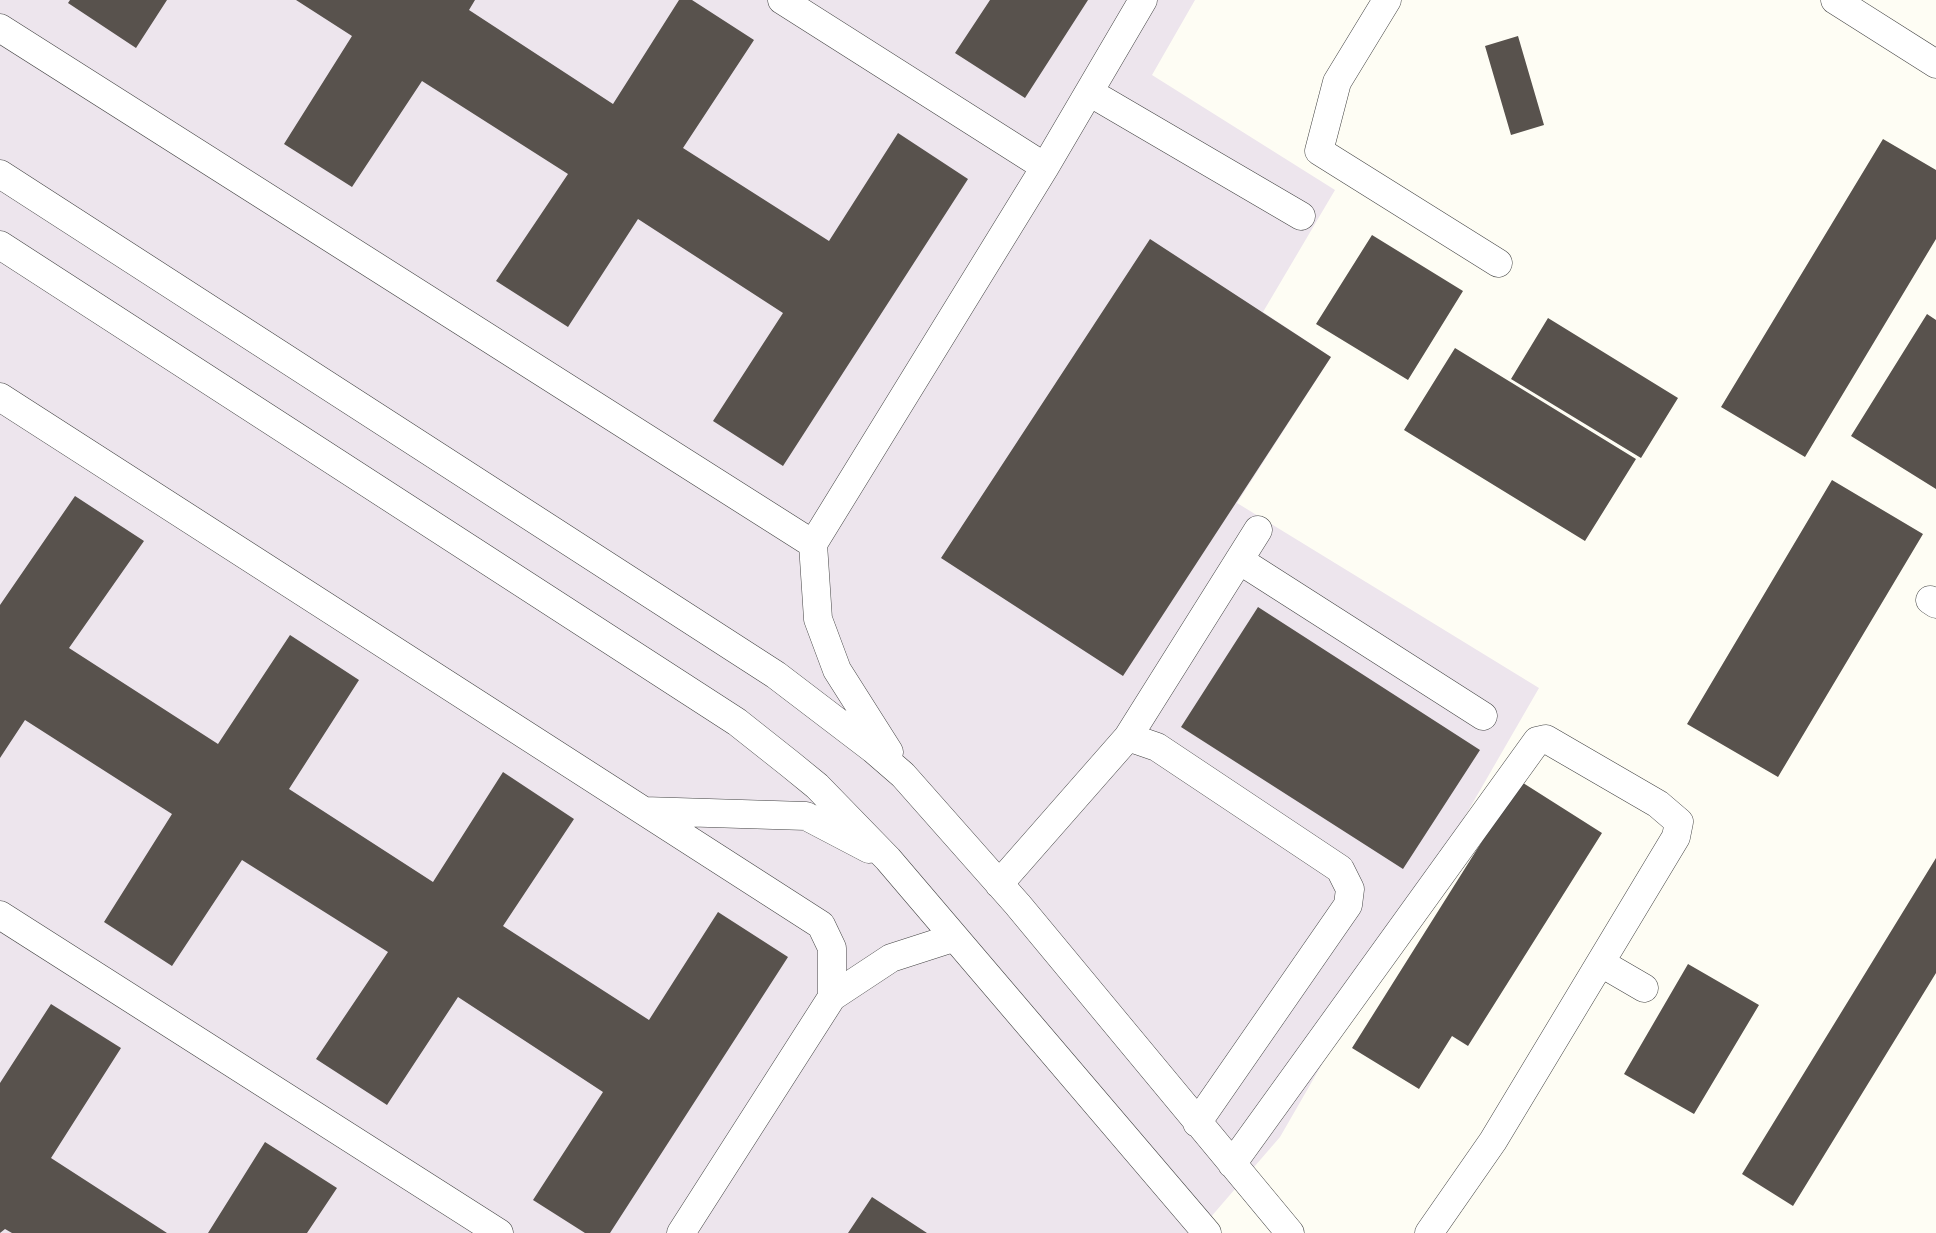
<!DOCTYPE html>
<style>
body{margin:0}
canvas{display:block;background:#fefdf4}
</style>
<canvas width="1936" height="1233"></canvas>
<script>
const ctx = document.querySelector('canvas').getContext('2d');
ctx.lineJoin = 'round';
function fill(path, color) { ctx.fillStyle = color; ctx.fill(path, 'evenodd'); }
const poly = rows => new Path2D(rows.map(r => 'M' + r).join(''));
function strokePath(path, color, width, dash) { ctx.strokeStyle = color; ctx.lineWidth = width; ctx.lineCap = dash ? 'butt' : 'round'; ctx.setLineDash(dash || []); ctx.stroke(path); }
const industrial = poly([
 [0,0,1195,0,1152,75,1335,190,1263,312,1331,357,1237,503,1539,688,1280,1137,1197,1233,0,1233]
]);
const building = poly([
 [70,0,167,0,136,48,68,3],
 [296,0,475,0,469,10,613,104,679,0,692,0,754,40,683,148,829,241,898,133,968,179,783,466,713,421,783,313,638,219,568,327,496,281,568,174,422,81,352,187,284,144,352,36],
 [990,0,1088,0,1025,98,955,53],
 [1518,36,1544,125,1511,135,1485,46],
 [1883,139,1936,170,1936,239,1805,457,1721,407],
 [1372,235,1463,291,1408,380,1316,324],
 [1150,239,1331,357,1123,676,941,558],
 [1927,314,1936,320,1936,489,1851,436],
 [1548,318,1678,398,1641,458,1511,379],
 [1455,348,1636,459,1585,541,1404,430],
 [1832,480,1923,534,1778,777,1687,724],
 [75,496,144,541,69,648,218,744,290,635,359,680,289,789,433,882,503,772,574,819,503,926,649,1020,718,912,788,957,610,1233,585,1233,533,1200,603,1092,458,997,387,1105,316,1059,388,952,242,860,172,966,104,922,172,814,25,720,0,758,0,605],
 [1258,607,1480,750,1403,869,1181,727],
 [1520,781,1602,833,1468,1046,1452,1036,1419,1089,1352,1048],
 [1936,858,1936,973,1793,1206,1742,1174],
 [1688,964,1759,1005,1694,1114,1624,1074],
 [51,1004,121,1048,51,1158,167,1233,12,1233,5,1229,0,1233,0,1083],
 [265,1142,337,1188,307,1233,208,1233],
 [872,1197,927,1233,848,1233]
]);
const minor = poly([
 [782,0,1045,167],
 [1387,0,1337,82,1319,151,1498,263],
 [1835,0,1936,64],
 [0,28,813,544],
 [1089,92,1301,216],
 [0,174,776,675,873,749,903,775,1018,905,1290,1233],
 [0,245,737,722,790,764,817,786,888,859,1207,1233],
 [0,397,821,925,832,948,832,997],
 [1239,560,1483,716],
 [1930,600,1936,604],
 [1128,737,1258,530],
 [889,752,837,670,818,619,813,544,1045,167,1143,0],
 [644,811,806,816,869,849],
 [999,884,1128,737,1157,747,1340,869,1350,889,1348,905,1197,1123],
 [0,915,499,1233],
 [1601,963,1644,988],
 [1232,1164,1537,741,1546,739,1658,804,1679,822,1676,837,1493,1141,1429,1233],
 [681,1233,832,997,891,958,953,938]
]);
fill(industrial, '#ede5ed');
fill(building, '#58524d');
strokePath(minor, '#434343', 29);
strokePath(minor, '#fff', 28);
</script>
